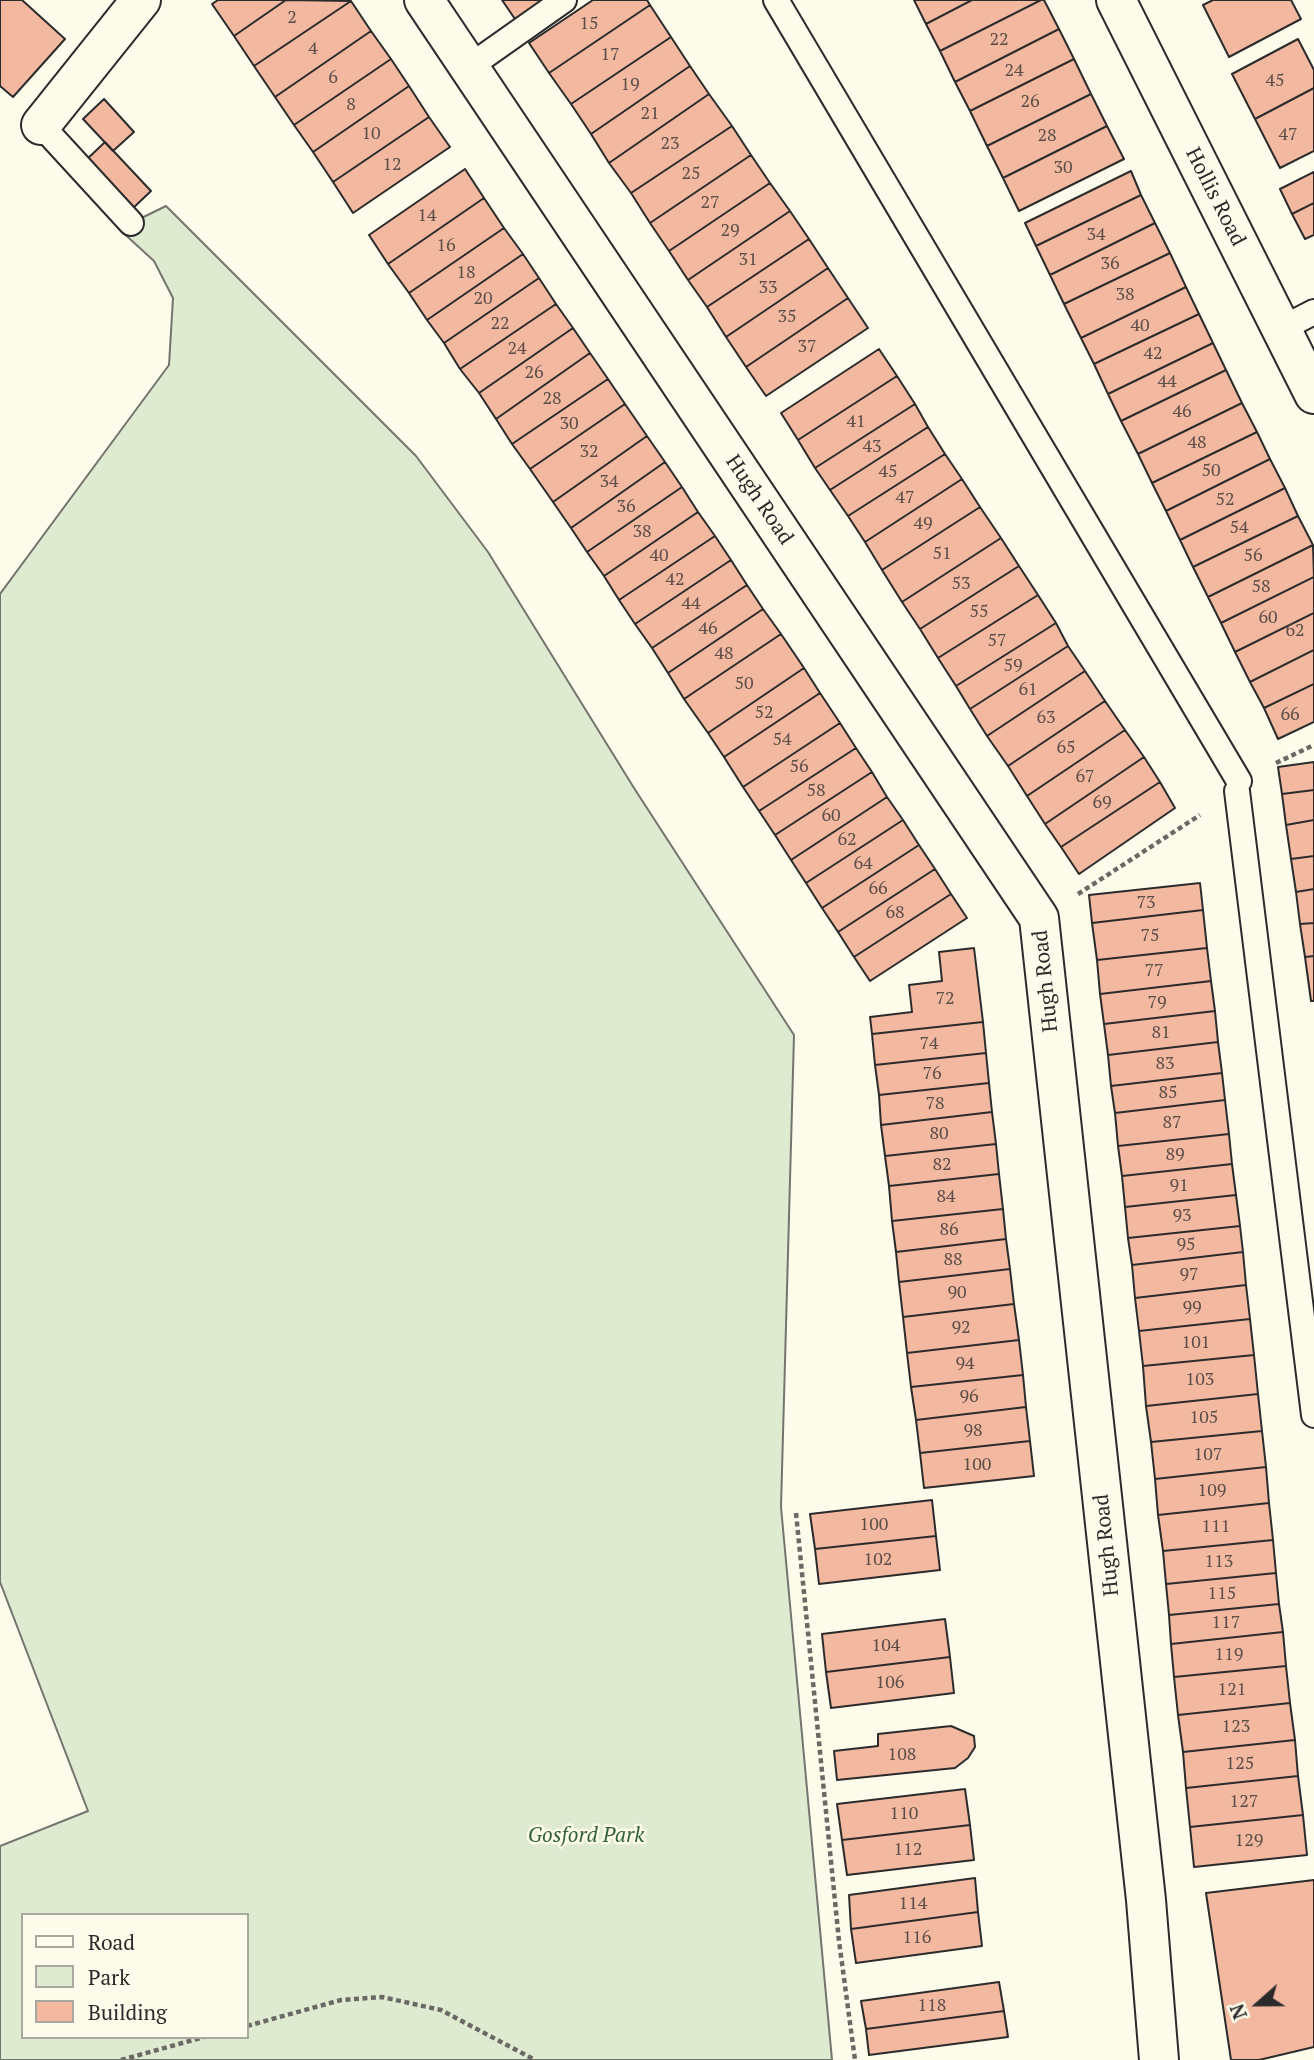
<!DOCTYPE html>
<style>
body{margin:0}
#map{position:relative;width:1314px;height:2060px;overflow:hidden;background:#fdfbea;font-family:"PT Serif",serif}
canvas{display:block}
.legend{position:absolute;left:21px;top:1913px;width:228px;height:126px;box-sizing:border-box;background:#fdfbea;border:2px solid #a9a89e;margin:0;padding:9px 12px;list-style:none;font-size:21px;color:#2b2b2b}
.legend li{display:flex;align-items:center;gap:14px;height:35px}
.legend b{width:35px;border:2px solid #a9a89e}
.north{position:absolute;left:1223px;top:1969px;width:70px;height:70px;-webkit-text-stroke:5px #fdfbea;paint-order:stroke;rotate:249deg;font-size:19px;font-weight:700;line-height:28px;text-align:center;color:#2b2b2b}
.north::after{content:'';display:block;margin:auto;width:24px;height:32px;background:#2b2b2b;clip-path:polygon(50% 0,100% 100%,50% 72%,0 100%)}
</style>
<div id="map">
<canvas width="1314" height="2060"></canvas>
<ul class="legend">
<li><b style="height:9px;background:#fdfbea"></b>Road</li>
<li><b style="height:19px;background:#deebd1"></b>Park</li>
<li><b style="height:19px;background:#f2b8a0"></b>Building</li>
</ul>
<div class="north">N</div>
</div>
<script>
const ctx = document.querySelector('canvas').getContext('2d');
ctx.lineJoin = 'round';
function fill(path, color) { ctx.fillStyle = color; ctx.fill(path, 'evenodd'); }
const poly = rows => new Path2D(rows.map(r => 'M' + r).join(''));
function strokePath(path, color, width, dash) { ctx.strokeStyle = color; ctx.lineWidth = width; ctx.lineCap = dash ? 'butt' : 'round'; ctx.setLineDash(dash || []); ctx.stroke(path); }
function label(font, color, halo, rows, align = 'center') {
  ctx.font = font + ' "PT Serif",serif'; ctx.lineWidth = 5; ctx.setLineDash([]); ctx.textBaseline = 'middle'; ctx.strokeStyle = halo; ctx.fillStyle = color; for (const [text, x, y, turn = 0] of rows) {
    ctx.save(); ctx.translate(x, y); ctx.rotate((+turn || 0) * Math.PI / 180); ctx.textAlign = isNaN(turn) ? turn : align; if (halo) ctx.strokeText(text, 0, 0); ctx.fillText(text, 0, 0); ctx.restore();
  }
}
const green = poly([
 [166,206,416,456,488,552,634,788,794,1035,781,1507,832,2060,0,2060,0,1846,88,1811,0,1582,0,594,169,365,173,298,154,261,119,229,166,206],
 [23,1915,247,1915,247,2037,23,2037,23,1915]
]);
const building = poly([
 [0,0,22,0,65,39,13,97,0,86,0,0],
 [218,0,286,0,234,36,212,4,218,0],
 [286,0,351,1,254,66,234,36,286,0],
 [502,0,556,0,519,25,502,0],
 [593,0,647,0,650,5,549,73,529,43,593,0],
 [914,0,972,0,926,24,914,0],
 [972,0,1041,0,940,51,926,24,972,0],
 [1041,0,1044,0,1059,29,955,82,940,51,1041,0],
 [1213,0,1291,0,1301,19,1229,57,1203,5,1213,0],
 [351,1,371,31,275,97,254,66,351,1],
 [650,5,671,37,571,104,549,73,650,5],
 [1059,29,1074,59,970,111,955,82,1059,29],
 [371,31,391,59,294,125,275,97,371,31],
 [671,37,690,66,591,134,571,104,671,37],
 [1298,39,1314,70,1314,88,1255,119,1232,74,1298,39],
 [391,59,409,86,313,152,294,125,391,59],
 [1074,59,1091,94,987,146,970,111,1074,59],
 [690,66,709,94,609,163,591,134,690,66],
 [409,86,429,117,333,182,313,152,409,86],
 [1314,88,1314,151,1280,168,1255,119,1314,88],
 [709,94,732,126,631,193,609,163,709,94],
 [1091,94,1107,126,1003,178,987,146,1091,94],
 [104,99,134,132,113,151,83,119,104,99],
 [429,117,450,147,353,213,333,182,429,117],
 [732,126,751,155,650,223,631,193,732,126],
 [1107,126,1124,159,1019,211,1003,178,1107,126],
 [105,142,151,191,130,211,84,162,105,142],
 [751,155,770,183,669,251,650,223,751,155],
 [465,169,484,198,388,264,369,235,465,169],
 [1131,171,1141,195,1036,246,1025,223,1131,171],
 [1314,172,1314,203,1292,214,1280,189,1314,172],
 [770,183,790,211,688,280,669,251,770,183],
 [1141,195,1155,223,1050,275,1036,246,1141,195],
 [484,198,504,228,409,293,388,264,484,198],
 [1314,203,1314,235,1305,239,1292,214,1314,203],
 [790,211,809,239,707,307,688,280,790,211],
 [1155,223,1170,253,1064,304,1050,275,1155,223],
 [504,228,523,254,427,320,409,293,504,228],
 [809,239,828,268,726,337,707,307,809,239],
 [1170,253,1186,287,1081,338,1064,304,1170,253],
 [523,254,539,278,444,343,427,320,523,254],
 [828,268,848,298,746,367,726,337,828,268],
 [539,278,556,304,460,369,444,343,539,278],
 [1186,287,1199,314,1094,364,1081,338,1186,287],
 [848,298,868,328,766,396,746,367,848,298],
 [556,304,573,328,479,393,460,369,556,304],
 [1199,314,1213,343,1108,394,1094,364,1199,314],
 [573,328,590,353,496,419,479,393,573,328],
 [1213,343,1226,370,1121,421,1108,394,1213,343],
 [879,349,897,376,798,440,781,413,879,349],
 [590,353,608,379,512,444,496,419,590,353],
 [1226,370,1242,403,1138,454,1121,421,1226,370],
 [897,376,915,404,815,468,798,440,897,376],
 [608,379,625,404,530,469,512,444,608,379],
 [1242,403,1257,432,1152,483,1138,454,1242,403],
 [625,404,647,436,553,502,530,469,625,404],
 [915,404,928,427,830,490,815,468,915,404],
 [928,427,945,454,848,516,830,490,928,427],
 [1257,432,1270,459,1166,511,1152,483,1257,432],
 [647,436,665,462,571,528,553,502,647,436],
 [945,454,962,479,865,542,848,516,945,454],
 [1270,459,1285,488,1180,540,1166,511,1270,459],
 [665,462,682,487,587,552,571,528,665,462],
 [962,479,980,507,882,570,865,542,962,479],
 [682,487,698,512,604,576,587,552,682,487],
 [1285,488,1298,516,1193,567,1180,540,1285,488],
 [980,507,1001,538,902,602,882,570,980,507],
 [698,512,715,536,619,600,604,576,698,512],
 [1298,516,1313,545,1208,597,1193,567,1298,516],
 [715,536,731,560,635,624,619,600,715,536],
 [1001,538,1019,566,920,629,902,602,1001,538],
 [1313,545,1314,577,1221,623,1208,597,1313,545],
 [731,560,747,585,652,648,635,624,731,560],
 [1019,566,1038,595,938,658,920,629,1019,566],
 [1314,577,1314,613,1235,652,1221,623,1314,577],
 [747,585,763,609,668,673,652,648,747,585],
 [1038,595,1056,623,956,686,938,658,1038,595],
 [763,609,781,634,684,699,668,673,763,609],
 [1314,613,1314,650,1250,682,1235,652,1314,613],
 [1056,623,1068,646,970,709,956,686,1056,623],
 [781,634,804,668,708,733,684,699,781,634],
 [1068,646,1085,671,987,736,970,709,1068,646],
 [1314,650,1314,684,1264,708,1250,682,1314,650],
 [804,668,820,693,724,757,708,733,804,668],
 [1085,671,1105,701,1008,766,987,736,1085,671],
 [1314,684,1314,722,1278,739,1264,708,1314,684],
 [820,693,840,723,743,787,724,757,820,693],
 [1105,701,1125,730,1027,796,1008,766,1105,701],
 [840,723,856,748,759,811,743,787,840,723],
 [1125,730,1144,757,1045,824,1027,796,1125,730],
 [856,748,872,772,775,835,759,811,856,748],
 [1144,757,1160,782,1061,847,1045,824,1144,757],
 [1314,762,1314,790,1282,794,1278,767,1314,762],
 [872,772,887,797,791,860,775,835,872,772],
 [1160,782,1175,808,1079,874,1061,847,1160,782],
 [1314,790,1314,820,1286,825,1282,794,1314,790],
 [887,797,903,820,806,883,791,860,887,797],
 [903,820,919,845,822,908,806,883,903,820],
 [1314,820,1314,856,1291,859,1286,825,1314,820],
 [919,845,935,869,838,932,822,908,919,845],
 [1314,856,1314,889,1296,892,1291,859,1314,856],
 [935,869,951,894,854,957,838,932,935,869],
 [1200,883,1203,910,1092,923,1089,895,1200,883],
 [1314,889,1314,923,1300,924,1296,892,1314,889],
 [951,894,967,918,870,981,854,957,951,894],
 [1203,910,1207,948,1097,960,1092,923,1203,910],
 [1314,923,1314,956,1305,957,1300,924,1314,923],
 [974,948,983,1022,872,1034,870,1017,912,1012,909,985,942,981,939,952,974,948],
 [1207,948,1211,981,1100,994,1097,960,1207,948],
 [1314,956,1314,1001,1311,1001,1305,957,1314,956],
 [1211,981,1215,1011,1104,1024,1100,994,1211,981],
 [1215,1011,1218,1042,1108,1055,1104,1024,1215,1011],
 [983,1022,986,1053,875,1065,872,1034,983,1022],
 [1218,1042,1222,1073,1111,1086,1108,1055,1218,1042],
 [986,1053,989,1083,879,1095,875,1065,986,1053],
 [1222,1073,1225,1100,1115,1113,1111,1086,1222,1073],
 [989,1083,992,1112,881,1125,879,1095,989,1083],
 [1225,1100,1229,1134,1118,1146,1115,1113,1225,1100],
 [992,1112,996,1144,885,1156,881,1125,992,1112],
 [1229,1134,1232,1164,1122,1176,1118,1146,1229,1134],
 [996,1144,999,1174,889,1186,885,1156,996,1144],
 [1232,1164,1236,1195,1125,1207,1122,1176,1232,1164],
 [999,1174,1003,1209,892,1221,889,1186,999,1174],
 [1236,1195,1240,1226,1128,1238,1125,1207,1236,1195],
 [1003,1209,1006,1239,896,1252,892,1221,1003,1209],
 [1240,1226,1243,1252,1132,1265,1128,1238,1240,1226],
 [1006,1239,1010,1269,899,1282,896,1252,1006,1239],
 [1243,1252,1246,1285,1135,1298,1132,1265,1243,1252],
 [1010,1269,1014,1304,903,1317,899,1282,1010,1269],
 [1246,1285,1250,1319,1139,1331,1135,1298,1246,1285],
 [1014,1304,1019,1340,907,1353,903,1317,1014,1304],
 [1250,1319,1254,1355,1143,1366,1139,1331,1250,1319],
 [1019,1340,1023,1375,911,1387,907,1353,1019,1340],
 [1254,1355,1258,1394,1146,1406,1143,1366,1254,1355],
 [1023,1375,1026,1407,916,1420,911,1387,1023,1375],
 [1258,1394,1262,1431,1151,1442,1146,1406,1258,1394],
 [1026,1407,1030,1441,920,1453,916,1420,1026,1407],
 [1262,1431,1266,1467,1155,1479,1151,1442,1262,1431],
 [1030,1441,1034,1476,924,1488,920,1453,1030,1441],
 [1266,1467,1269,1503,1158,1515,1155,1479,1266,1467],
 [932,1500,936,1536,815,1549,810,1514,932,1500],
 [1269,1503,1273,1540,1163,1551,1158,1515,1269,1503],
 [936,1536,940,1570,819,1584,815,1549,936,1536],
 [1273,1540,1276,1573,1166,1584,1163,1551,1273,1540],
 [1276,1573,1279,1604,1169,1615,1166,1584,1276,1573],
 [1279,1604,1283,1632,1171,1644,1169,1615,1279,1604],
 [945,1619,950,1657,826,1672,822,1634,945,1619],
 [1283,1632,1286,1666,1174,1677,1171,1644,1283,1632],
 [950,1657,954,1693,831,1708,826,1672,950,1657],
 [1286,1666,1290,1703,1178,1715,1174,1677,1286,1666],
 [1290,1703,1295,1740,1183,1752,1178,1715,1290,1703],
 [951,1726,974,1736,975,1747,968,1758,955,1768,837,1780,834,1751,878,1746,878,1734,951,1726],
 [1295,1740,1298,1776,1186,1788,1183,1752,1295,1740],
 [1298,1776,1303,1815,1190,1827,1186,1788,1298,1776],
 [965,1789,970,1825,842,1840,837,1804,965,1789],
 [1303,1815,1307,1855,1194,1867,1190,1827,1303,1815],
 [970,1825,974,1860,847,1875,842,1840,970,1825],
 [975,1878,978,1912,851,1929,849,1895,975,1878],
 [1314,1880,1314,2047,1259,2060,1231,2060,1206,1893,1314,1880],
 [978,1912,982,1946,856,1963,851,1929,978,1912],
 [999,1982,1004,2011,866,2029,861,2001,999,1982],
 [1004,2011,1008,2037,869,2055,866,2029,1004,2011]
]);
const path = poly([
 [1276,763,1314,745],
 [1078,894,1200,815],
 [796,1513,839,1941,855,2060],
 [247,2026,341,2000,382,1997,441,2010,535,2060],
 [121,2060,204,2037]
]);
const service = poly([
 [776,0,1239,781],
 [469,67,564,0],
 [41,125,131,223],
 [1281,329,1314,312],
 [1237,791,1314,1415]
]);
const minor = poly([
 [424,0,1039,918,1146,1900,1159,2060],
 [1116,0,1314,394],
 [41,125,141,0]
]);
const numberNames = [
 ["2",292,18],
 ["15",589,24],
 ["22",999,40],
 ["4",313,49],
 ["17",610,55],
 ["24",1014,71],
 ["6",333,78],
 ["45",1275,81],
 ["19",630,85],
 ["26",1030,102],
 ["8",351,105],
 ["21",650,114],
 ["10",371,134],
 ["47",1288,135],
 ["28",1047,136],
 ["23",670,144],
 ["12",392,165],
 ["30",1063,168],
 ["25",691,174],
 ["27",710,203],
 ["14",427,216],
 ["29",730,231],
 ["34",1096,235],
 ["16",446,246],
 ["31",748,260],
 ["36",1110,264],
 ["18",466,273],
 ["33",768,288],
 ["38",1125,295],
 ["20",483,299],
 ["35",787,317],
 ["22",500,324],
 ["40",1140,326],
 ["37",807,347],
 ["24",517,349],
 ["42",1153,354],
 ["26",534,373],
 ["44",1167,382],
 ["28",552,399],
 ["46",1182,412],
 ["41",856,422],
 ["30",569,424],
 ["48",1197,443],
 ["43",872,447],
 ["32",589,452],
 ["50",1211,471],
 ["45",888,472],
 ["34",609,482],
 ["47",905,498],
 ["52",1225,500],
 ["36",626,507],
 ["49",923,524],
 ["54",1239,528],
 ["38",642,532],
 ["51",942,554],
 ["40",659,556],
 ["56",1253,556],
 ["42",675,580],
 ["53",961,584],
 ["58",1261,587],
 ["44",691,604],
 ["55",979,612],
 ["60",1268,618],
 ["46",708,629],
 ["62",1295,631],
 ["57",997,641],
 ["48",724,654],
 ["59",1013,666],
 ["50",744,684],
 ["61",1028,690],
 ["52",764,713],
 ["66",1290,715],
 ["63",1046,718],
 ["54",782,740],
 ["65",1066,748],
 ["56",799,767],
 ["67",1085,777],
 ["58",816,791],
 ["69",1102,803],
 ["60",831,816],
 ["62",847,840],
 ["64",863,864],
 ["66",878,889],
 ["73",1146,903],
 ["68",895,913],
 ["75",1150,936],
 ["77",1154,971],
 ["72",945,999],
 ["79",1157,1003],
 ["81",1161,1033],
 ["74",929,1044],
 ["83",1165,1064],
 ["76",932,1074],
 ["85",1168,1093],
 ["78",935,1104],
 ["87",1172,1123],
 ["80",939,1134],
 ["89",1175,1155],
 ["82",942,1165],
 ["91",1179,1186],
 ["84",946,1197],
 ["93",1182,1216],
 ["86",949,1230],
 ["95",1186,1245],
 ["88",953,1260],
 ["97",1189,1275],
 ["90",957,1293],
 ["99",1192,1308],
 ["92",961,1328],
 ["101",1196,1343],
 ["94",965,1364],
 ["103",1200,1380],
 ["96",969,1397],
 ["105",1204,1418],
 ["98",973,1431],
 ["107",1208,1455],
 ["100",977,1465],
 ["109",1212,1491],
 ["100",874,1525],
 ["111",1216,1527],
 ["102",878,1560],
 ["113",1219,1562],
 ["115",1222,1594],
 ["117",1226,1623],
 ["104",886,1646],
 ["119",1229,1655],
 ["106",890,1683],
 ["121",1232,1690],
 ["123",1236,1727],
 ["108",902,1755],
 ["125",1240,1764],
 ["127",1244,1802],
 ["110",904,1814],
 ["129",1249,1841],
 ["112",908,1850],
 ["114",913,1904],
 ["116",917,1938],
 ["118",932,2006]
];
const streetNames = [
 ["Hollis Road",1215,197,63],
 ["Hugh Road",759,500,56],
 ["Hugh Road",1046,981,-96],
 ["Hugh Road",1107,1545,-96]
];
const parkNames = [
 ["Gosford Park",586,1836]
];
fill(green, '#deebd1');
strokePath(green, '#74746e', 2);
fill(building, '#f2b8a0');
strokePath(building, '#2b2b2b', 2);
strokePath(service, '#2b2b2b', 28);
strokePath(minor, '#2b2b2b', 42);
strokePath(path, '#6a6964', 4.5, [5, 3.5]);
strokePath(service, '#fdfbea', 24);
strokePath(minor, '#fdfbea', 38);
label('18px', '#5d4e48', null, numberNames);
label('21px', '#2b2b2b', '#fdfbea', streetNames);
label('italic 21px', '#34623c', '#fdfbea', parkNames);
</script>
